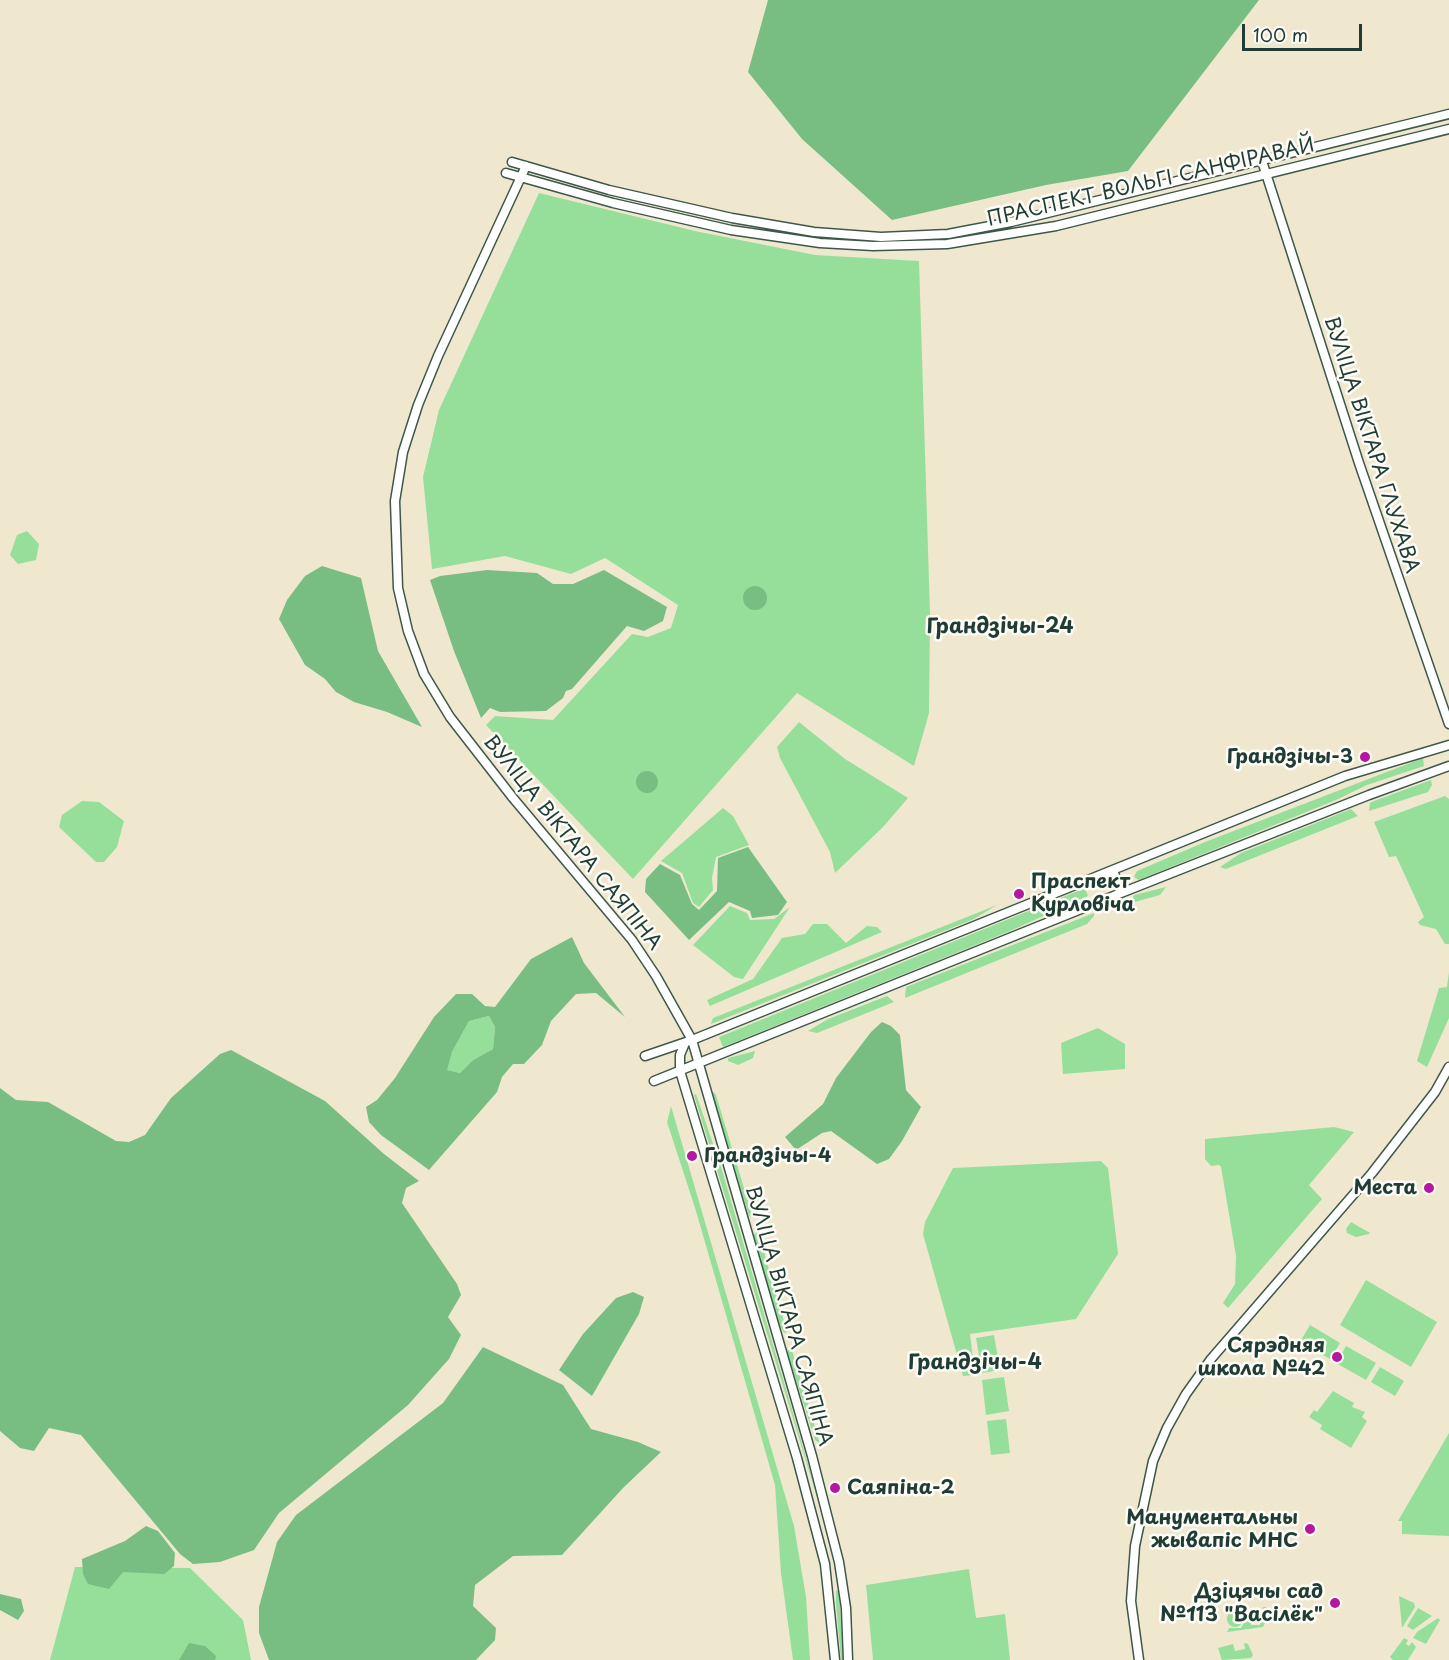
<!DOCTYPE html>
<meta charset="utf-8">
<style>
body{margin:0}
#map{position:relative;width:1449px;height:1660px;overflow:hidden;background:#f0e8ce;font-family:"Playpen Sans",sans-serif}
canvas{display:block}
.scale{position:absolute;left:1242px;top:24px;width:120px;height:27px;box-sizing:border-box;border:3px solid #1f3d34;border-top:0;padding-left:8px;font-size:18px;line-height:21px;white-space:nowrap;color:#1f3d34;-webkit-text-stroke:4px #fdfcf7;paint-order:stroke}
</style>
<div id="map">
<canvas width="1449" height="1660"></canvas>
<div class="scale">100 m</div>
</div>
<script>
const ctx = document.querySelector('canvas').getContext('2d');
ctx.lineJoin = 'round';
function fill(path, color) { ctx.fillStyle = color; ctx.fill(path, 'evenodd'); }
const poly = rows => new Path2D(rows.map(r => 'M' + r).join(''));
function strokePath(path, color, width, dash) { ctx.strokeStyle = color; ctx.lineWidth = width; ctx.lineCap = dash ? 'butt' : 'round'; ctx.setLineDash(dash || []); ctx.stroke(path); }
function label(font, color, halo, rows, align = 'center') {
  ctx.font = font + ' "Playpen Sans",sans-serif'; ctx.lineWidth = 5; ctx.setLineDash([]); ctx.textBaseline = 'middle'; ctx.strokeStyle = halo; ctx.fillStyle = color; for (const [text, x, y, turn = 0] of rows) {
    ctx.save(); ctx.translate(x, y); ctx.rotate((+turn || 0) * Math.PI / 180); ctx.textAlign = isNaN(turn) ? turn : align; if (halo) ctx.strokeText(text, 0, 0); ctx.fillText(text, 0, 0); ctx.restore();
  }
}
const green = poly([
 [539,193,695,231,815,255,919,261,930,614,929,713,914,766,797,693,633,879,486,725,495,716,553,720,632,634,648,637,671,628,678,605,605,558,571,574,505,556,432,569,423,477,439,410],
 [27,531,39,544,36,560,18,564,10,555,17,535],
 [799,722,845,759,908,798,883,827,835,873,830,852,780,758,777,747],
 [1423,758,1424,766,1367,785,1336,800,1139,880,1134,877,1137,871,1205,842],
 [1431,780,1432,785,1428,792,1369,811,1370,803,1374,801],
 [1445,796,1449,799,1449,944,1445,944,1436,929,1420,925,1418,922,1424,917,1396,856,1389,857,1374,822],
 [82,801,99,802,124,821,117,847,104,862,96,862,59,827,62,815],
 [723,808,733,816,749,845,716,857,712,878,713,890,699,907,693,903,682,873,661,861],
 [1351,809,1358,816,1226,869,1220,867,1241,853],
 [1166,887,1160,895,1131,903,1134,895],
 [1085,888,1088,896,1010,931,723,1047,719,1037],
 [997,905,974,919,711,1024,713,1018],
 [730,906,747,913,750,920,774,919,790,907,743,979,734,977,693,945],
 [1094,913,1094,916,1087,924,905,998,906,987],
 [813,924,827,924,846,943,867,926,877,927,882,932,710,1006,707,1000,753,979,782,938,805,934],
 [1449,972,1449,1018,1427,1067,1417,1061,1439,988,1447,987],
 [887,996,894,1002,817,1033,808,1031,828,1019],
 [489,1016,495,1027,493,1049,473,1060,460,1073,446,1070,452,1052,469,1021],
 [1098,1028,1125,1044,1125,1069,1063,1074,1061,1043],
 [755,1051,753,1058,738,1065,728,1061,728,1058],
 [714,1092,716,1095,753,1218,749,1216,744,1200,712,1094],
 [696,1094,722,1170,831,1543,694,1095],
 [671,1106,794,1526,806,1597,810,1660,793,1660,781,1573,775,1485,696,1211,667,1122],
 [1334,1127,1354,1132,1309,1185,1322,1199,1228,1308,1223,1303,1235,1284,1236,1256,1221,1167,1219,1165,1211,1166,1205,1159,1205,1139],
 [1101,1161,1108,1168,1118,1254,1076,1319,970,1334,975,1375,963,1376,923,1234,925,1222,953,1168],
 [1351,1222,1370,1233,1369,1234,1356,1237,1347,1233,1346,1229],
 [758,1231,787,1332,784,1333,776,1319,752,1236],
 [1366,1280,1437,1322,1411,1367,1340,1325],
 [1310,1325,1340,1343,1330,1359,1300,1342],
 [994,1335,1000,1370,982,1373,976,1338],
 [1346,1346,1376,1363,1366,1380,1336,1363],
 [791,1347,820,1444,815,1440,787,1352],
 [1380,1367,1404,1381,1395,1396,1371,1382],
 [1004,1377,1009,1411,986,1415,982,1380],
 [1333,1391,1354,1403,1352,1407,1365,1412,1362,1417,1367,1421,1351,1448,1320,1429,1322,1425,1309,1417,1314,1410,1317,1412],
 [1006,1419,1010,1453,991,1455,987,1421],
 [1449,1433,1449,1536,1402,1534,1402,1521,1398,1521],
 [75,1567,190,1568,243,1620,251,1660,50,1660],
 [969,1569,976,1618,1005,1614,1010,1660,873,1660,866,1585],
 [839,1590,840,1605,843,1660,841,1660,836,1604,836,1591],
 [1399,1596,1414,1603,1415,1607,1402,1628],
 [1248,1607,1251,1613,1262,1613,1263,1607,1266,1607,1270,1611,1259,1617,1246,1617,1243,1612],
 [1418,1608,1432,1616,1413,1630,1407,1626],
 '1227 1619a8 8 0 1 1 16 0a8 8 0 1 1-16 0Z',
 [1438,1618,1440,1620,1426,1644,1413,1638,1417,1632],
 [1246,1619,1254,1619,1251,1621,1251,1625,1260,1625,1260,1620,1257,1619,1267,1619,1263,1627,1227,1632,1229,1628,1241,1628],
 [1404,1638,1408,1640,1406,1644,1409,1646,1412,1642,1416,1647,1408,1660,1393,1660,1390,1657],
 [1244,1643,1248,1644,1253,1655,1251,1658,1222,1660,1218,1648,1233,1644,1235,1651,1245,1649]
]);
const forest = poly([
 [768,0,1259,0,1128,171,1046,185,892,220,802,139,748,72],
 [322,566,361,578,378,651,422,727,387,712,354,702,336,692,325,679,305,665,279,619,287,600,305,576],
 [487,570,537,573,553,584,573,584,604,570,667,607,663,621,644,631,627,626,572,689,566,691,563,698,546,711,500,712,490,708,481,718,454,651,430,580,440,576],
 '743 598a12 12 0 1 1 24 0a12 12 0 1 1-24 0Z',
 '636 782a11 11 0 1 1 22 0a11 11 0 1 1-22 0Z',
 [748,847,787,902,778,915,752,918,750,911,729,902,689,940,645,892,646,879,660,864,680,875,692,904,699,910,717,891,718,858],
 [572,937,584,963,625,1017,596,993,576,994,551,1021,542,1045,524,1064,513,1064,502,1077,497,1092,429,1170,381,1135,369,1122,366,1107,377,1100,395,1078,434,1017,456,994,472,994,485,1006,495,1007,531,959],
 [489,1016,495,1027,493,1049,473,1060,460,1073,447,1070,452,1052,469,1021],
 [882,1022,891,1026,900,1035,906,1090,921,1107,902,1141,889,1159,877,1164,831,1131,822,1133,796,1150,785,1137,823,1104,836,1078,871,1032],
 [231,1050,325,1101,384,1154,419,1181,406,1188,402,1203,457,1284,461,1295,448,1317,461,1335,449,1359,408,1405,279,1513,254,1550,220,1562,193,1564,180,1554,81,1435,49,1428,34,1451,20,1448,0,1431,0,1088,16,1100,48,1102,116,1141,129,1142,145,1135,171,1098,220,1054],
 [633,1292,644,1297,639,1314,592,1396,559,1370,583,1334,616,1298],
 [483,1347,563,1385,591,1429,638,1442,661,1452,623,1488,562,1555,513,1556,475,1585,473,1606,496,1628,495,1640,476,1660,269,1660,259,1633,259,1607,277,1542,296,1515,443,1403],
 [146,1526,158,1531,175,1553,174,1566,164,1574,123,1572,109,1589,88,1584,83,1574,82,1559,125,1541],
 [0,1594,21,1599,24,1611,18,1620,0,1610],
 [189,1643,205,1646,216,1656,215,1660,179,1660]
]);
const minor = poly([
 [1262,161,1359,463,1449,724],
 [512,162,609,190,732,218,814,232,881,237,948,234,1011,222,1449,114],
 [526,166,438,356,418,405,403,452,395,501,398,588,408,631,424,674,450,717,513,798,632,940,656,976,692,1040,812,1456,839,1562,846,1608,848,1660],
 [506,173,613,203,731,230,820,243,873,246,947,244,1056,226,1449,129],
 [1113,870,1121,893],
 [685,1043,680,1055,680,1071,797,1458,825,1564,835,1660],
 [645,1056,692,1040,1345,776,1449,745],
 [654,1081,1121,893,1369,795,1449,766],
 [1139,1660,1131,1601,1135,1546,1153,1461,1167,1428,1186,1394,1211,1359,1372,1173,1435,1092,1449,1067]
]);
const markers = [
 [1365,757,6,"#b5179e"],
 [1019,894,6,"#b5179e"],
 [692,1156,6,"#b5179e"],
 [1429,1188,6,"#b5179e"],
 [1337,1357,6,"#b5179e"],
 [835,1488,6,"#b5179e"],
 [1310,1529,6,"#b5179e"],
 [1335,1603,6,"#b5179e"]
];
const streetNames = [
 ["ПРАСПЕКТ ВОЛЬГІ САНФІРАВАЙ",1151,183,-13],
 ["ВУЛІЦА ВІКТАРА ГЛУХАВА",1371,445,72],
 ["ВУЛІЦА ВІКТАРА САЯПІНА",572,843,51],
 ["ВУЛІЦА ВІКТАРА САЯПІНА",788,1316,74]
];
const poiNames = [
 ["Грандзічы-3",1353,757],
 ["Праспект",1031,882,"left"],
 ["Курловіча",1031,905,"left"],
 ["Грандзічы-4",704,1156,"left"],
 ["Места",1417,1188],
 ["Сярэдняя",1325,1346],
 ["школа №42",1325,1369],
 ["Саяпіна-2",847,1488,"left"],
 ["Манументальны",1298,1518],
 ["жывапіс МНС",1298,1541],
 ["Дзіцячы сад",1323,1592],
 ["№113 \"Васілёк\"",1323,1615]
];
const neighbourhoodNames = [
 ["Грандзічы-24",1000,627],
 ["Грандзічы-4",975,1363]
];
fill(green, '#95df9b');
fill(forest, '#78be83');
strokePath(minor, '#3e574b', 11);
strokePath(minor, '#fff', 8);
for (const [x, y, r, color] of markers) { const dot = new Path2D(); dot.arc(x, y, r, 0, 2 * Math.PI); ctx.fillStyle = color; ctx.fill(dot); strokePath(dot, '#fdfcf7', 2); }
label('20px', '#1f3d34', '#fdfcf7', streetNames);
label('bold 20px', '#1f3d34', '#fdfcf7', poiNames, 'right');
label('bold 21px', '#1f3d34', '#fdfcf7', neighbourhoodNames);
</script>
